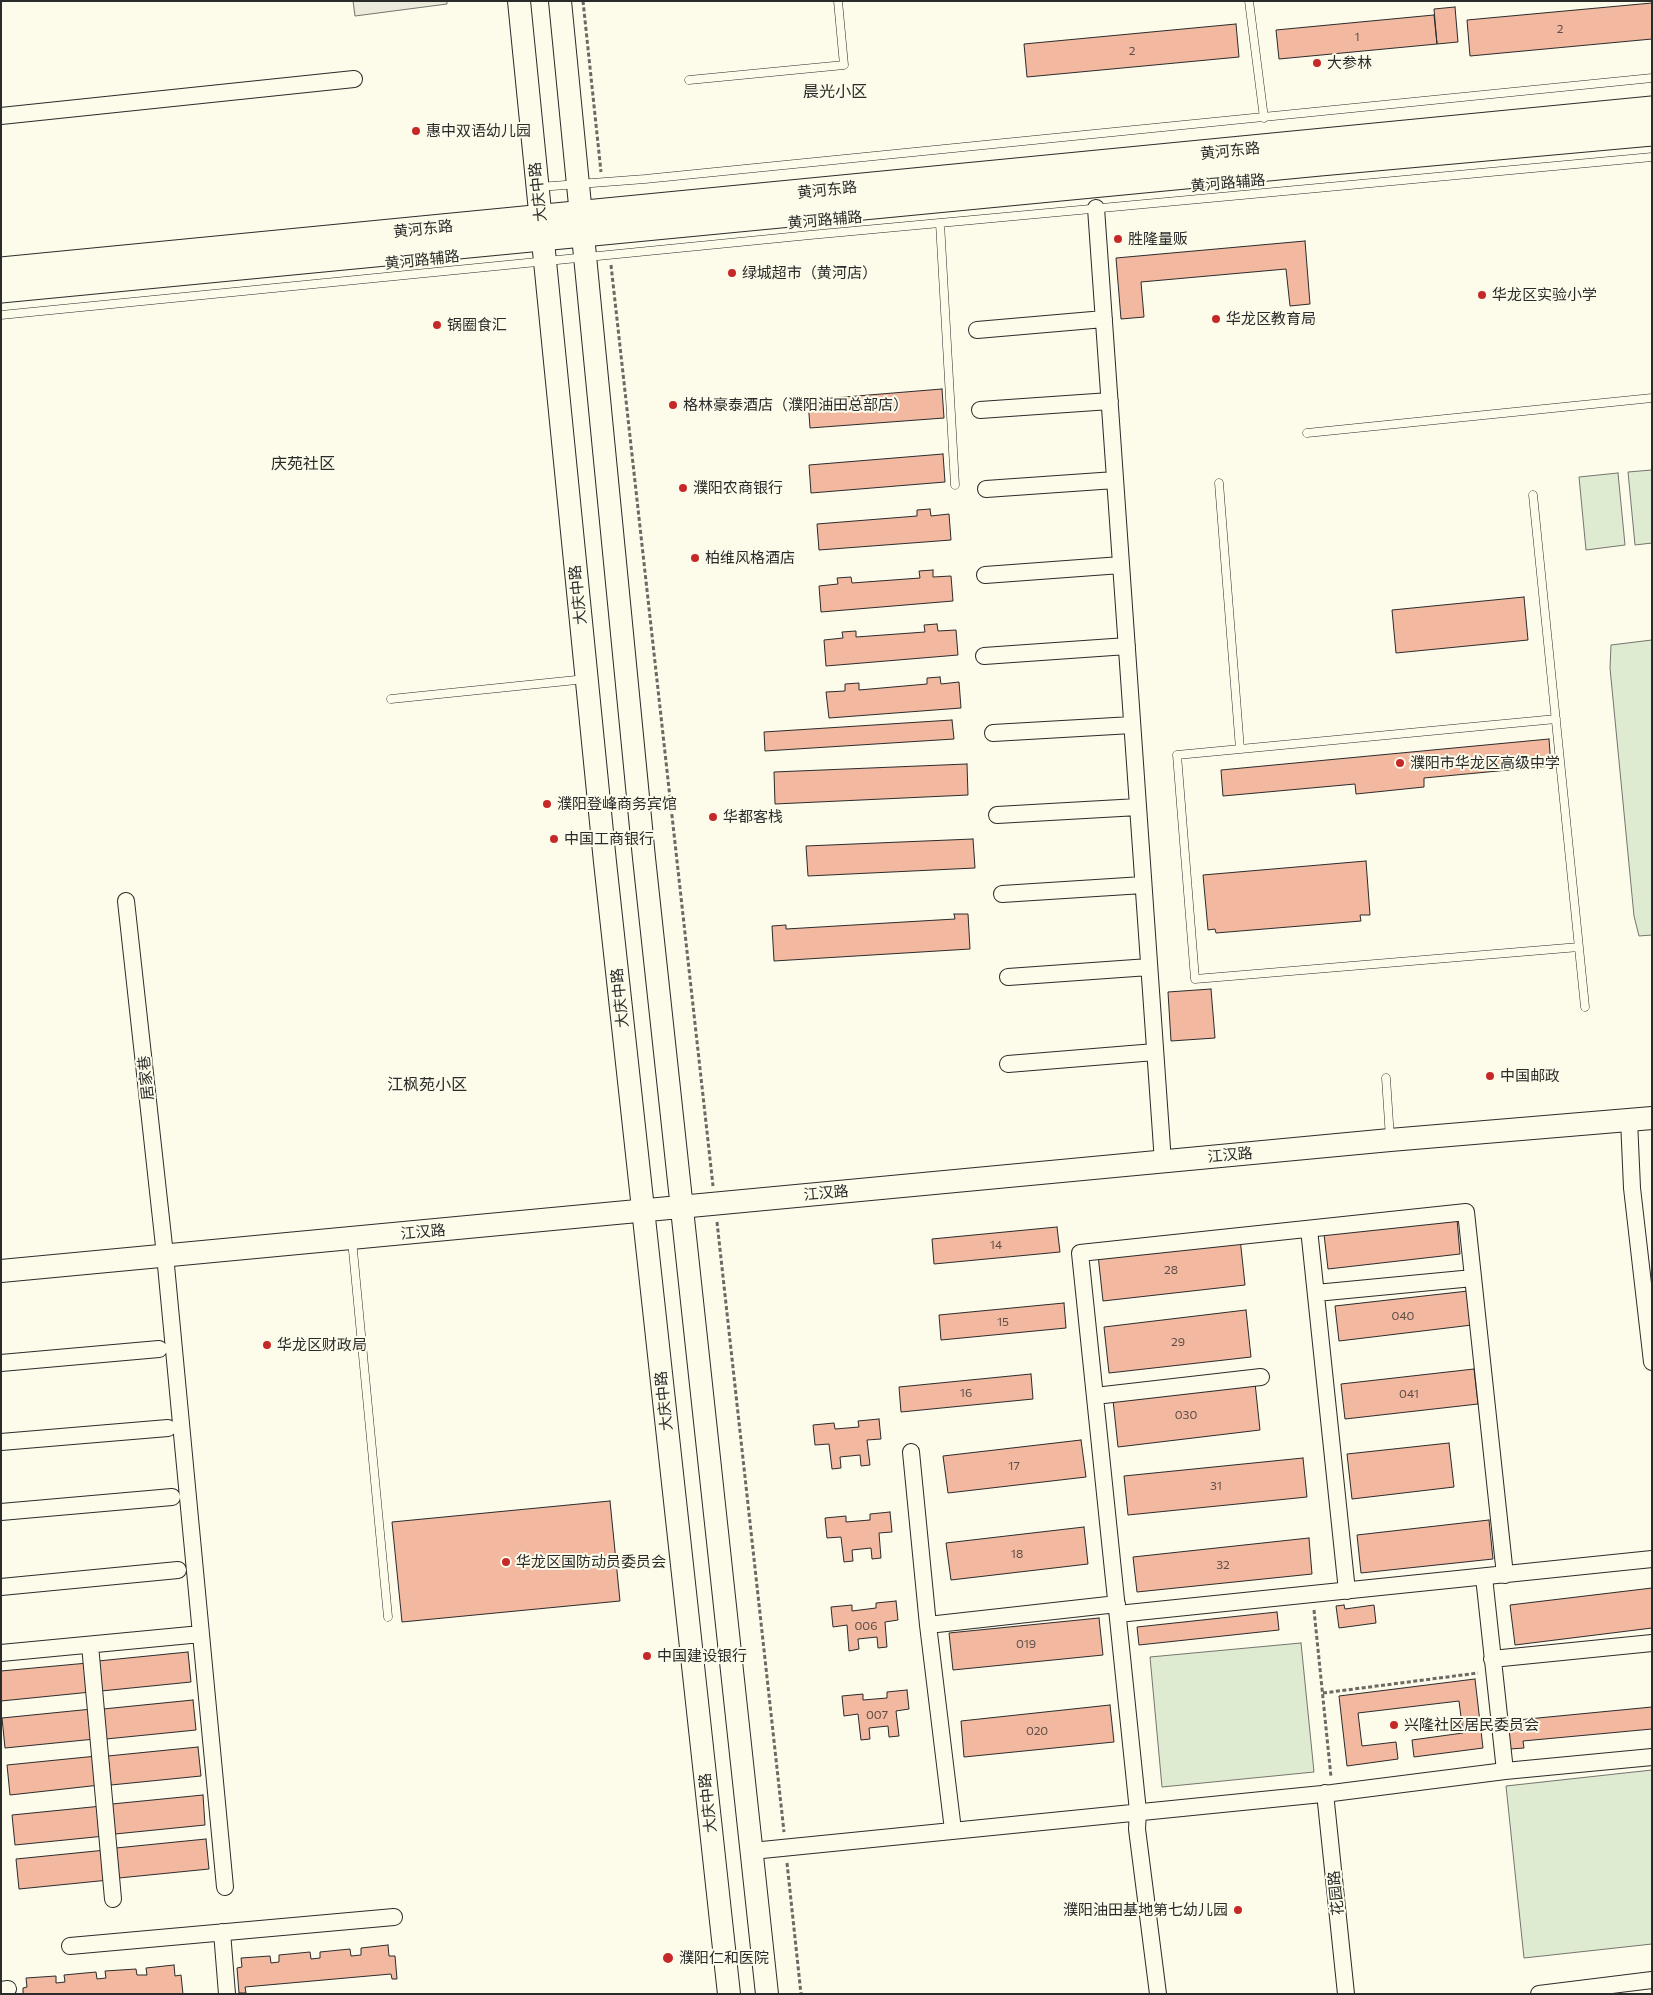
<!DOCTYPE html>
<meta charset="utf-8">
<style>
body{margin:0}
#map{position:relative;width:1653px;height:1995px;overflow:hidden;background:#fdfbea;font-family:Commissioner,sans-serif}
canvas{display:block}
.frame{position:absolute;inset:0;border:2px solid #2b2b2b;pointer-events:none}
</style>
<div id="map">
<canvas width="1653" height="1995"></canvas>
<div class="frame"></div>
</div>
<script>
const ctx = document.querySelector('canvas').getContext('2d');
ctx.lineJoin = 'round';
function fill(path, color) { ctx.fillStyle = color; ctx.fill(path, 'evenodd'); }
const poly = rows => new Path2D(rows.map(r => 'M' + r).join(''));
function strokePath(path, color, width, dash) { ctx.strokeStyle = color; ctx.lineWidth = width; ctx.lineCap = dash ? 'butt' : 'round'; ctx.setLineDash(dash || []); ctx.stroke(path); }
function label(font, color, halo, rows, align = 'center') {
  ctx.font = font + ' Commissioner,"Noto Sans SC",sans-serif'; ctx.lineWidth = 4; ctx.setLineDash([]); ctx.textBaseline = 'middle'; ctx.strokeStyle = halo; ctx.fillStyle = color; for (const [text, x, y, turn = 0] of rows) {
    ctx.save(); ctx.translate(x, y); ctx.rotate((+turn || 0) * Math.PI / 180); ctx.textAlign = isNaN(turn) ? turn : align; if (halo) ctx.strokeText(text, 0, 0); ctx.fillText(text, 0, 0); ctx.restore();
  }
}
const green = poly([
 [1652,470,1652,543,1635,545,1628,472,1652,470],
 [1618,473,1625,545,1586,550,1579,477,1618,473],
 [1652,640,1652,935,1639,936,1634,916,1610,668,1611,645,1652,640],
 [1301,1643,1314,1772,1162,1787,1150,1657,1301,1643],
 [1652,1770,1652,1944,1524,1958,1506,1786,1652,1770]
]);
const parking = poly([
 [353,1,447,1,447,4,355,16,353,1]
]);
const building = poly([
 [1652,3,1652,39,1470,56,1467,20,1652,3],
 [1455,7,1458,42,1437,44,1434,9,1455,7],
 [1434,15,1437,44,1279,59,1276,30,1434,15],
 [1236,24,1239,57,1027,77,1024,44,1236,24],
 [1305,241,1310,304,1290,306,1286,269,1141,282,1144,317,1121,319,1116,258,1305,241],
 [942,389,944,418,810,428,808,400,942,389],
 [943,454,945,482,811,493,809,465,943,454],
 [930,509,931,516,949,514,951,540,819,550,817,524,917,516,917,510,930,509],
 [933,570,933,577,951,576,953,601,821,612,819,586,838,584,837,578,851,577,852,583,920,578,919,571,933,570],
 [1524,597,1528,640,1396,653,1392,610,1524,597],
 [937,624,938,631,956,630,958,655,826,666,824,640,843,638,842,632,856,631,856,637,925,632,924,625,937,624],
 [940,677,941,684,959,682,961,708,829,718,826,692,845,691,845,684,859,683,859,690,927,684,927,678,940,677],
 [952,720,954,739,765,751,764,732,952,720],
 [1549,739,1551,766,1424,778,1424,787,1356,794,1355,784,1223,796,1221,770,1549,739],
 [967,764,968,795,775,804,774,772,967,764],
 [973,839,975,868,808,876,806,846,973,839],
 [1366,861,1370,915,1360,915,1361,921,1216,933,1215,929,1208,930,1203,875,1366,861],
 [954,914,968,914,970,949,774,961,772,926,786,925,786,929,955,919,954,914],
 [1211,989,1215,1038,1171,1041,1168,992,1211,989],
 [1457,1219,1460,1254,1328,1269,1324,1234,1457,1219],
 [1057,1227,1060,1252,934,1264,932,1239,1057,1227],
 [1240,1238,1245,1285,1103,1301,1098,1255,1240,1238],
 [1468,1291,1472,1325,1339,1341,1335,1306,1468,1291],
 [1064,1303,1066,1328,941,1340,939,1315,1064,1303],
 [1246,1310,1251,1357,1109,1373,1104,1327,1246,1310],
 [1474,1369,1478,1404,1345,1419,1341,1384,1474,1369],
 [1031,1374,1033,1399,901,1412,899,1387,1031,1374],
 [1255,1383,1260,1430,1118,1447,1113,1400,1255,1383],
 [879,1419,881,1439,867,1440,870,1465,861,1466,860,1455,840,1457,841,1468,832,1469,829,1444,815,1445,813,1425,834,1423,835,1429,859,1427,858,1421,879,1419],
 [1081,1440,1086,1477,948,1493,943,1456,1081,1440],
 [1449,1443,1454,1487,1352,1499,1347,1454,1449,1443],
 [1303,1458,1307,1497,1128,1515,1124,1476,1303,1458],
 [610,1501,620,1601,402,1622,392,1522,610,1501],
 [890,1512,892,1532,879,1533,881,1558,872,1559,871,1548,852,1550,853,1561,844,1562,841,1537,827,1538,825,1518,846,1516,846,1522,870,1520,870,1514,890,1512],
 [1489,1520,1493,1559,1361,1573,1357,1535,1489,1520],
 [1084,1527,1088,1564,951,1580,946,1543,1084,1527],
 [1309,1538,1312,1574,1137,1592,1133,1557,1309,1538],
 [1652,1588,1652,1628,1515,1645,1510,1605,1652,1588],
 [896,1601,898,1620,885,1622,887,1647,878,1648,877,1637,858,1639,859,1649,849,1651,847,1625,833,1627,831,1607,852,1605,852,1611,876,1608,876,1603,896,1601],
 [1344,1605,1345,1609,1374,1605,1376,1623,1339,1628,1336,1606,1344,1605],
 [1277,1612,1279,1630,1139,1645,1137,1627,1277,1612],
 [1099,1618,1103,1655,953,1670,949,1633,1099,1618],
 [188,1652,191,1682,101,1691,98,1661,188,1652],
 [88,1663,91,1692,1,1701,1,1671,88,1663],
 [1475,1679,1483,1748,1414,1757,1412,1740,1463,1733,1459,1701,1358,1713,1362,1746,1396,1742,1398,1759,1347,1766,1339,1696,1475,1679],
 [907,1690,909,1709,896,1711,899,1736,889,1737,888,1726,869,1728,870,1739,861,1740,858,1714,844,1716,842,1696,863,1694,863,1700,887,1698,887,1692,907,1690],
 [193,1700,196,1730,106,1739,103,1709,193,1700],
 [1110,1705,1114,1742,964,1757,961,1721,1110,1705],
 [1652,1707,1652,1729,1523,1741,1524,1748,1510,1749,1507,1721,1652,1707],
 [92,1709,95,1739,5,1748,2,1718,92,1709],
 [198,1747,201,1776,111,1785,108,1756,198,1747],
 [97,1756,100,1785,10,1795,7,1765,97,1756],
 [203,1795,205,1825,115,1834,112,1804,203,1795],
 [102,1806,105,1836,15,1845,12,1815,102,1806],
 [206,1839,209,1869,119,1878,116,1848,206,1839],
 [106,1850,109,1880,19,1889,16,1859,106,1850],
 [388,1945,389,1956,395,1956,397,1979,392,1979,391,1974,245,1987,246,1993,239,1993,237,1968,242,1967,241,1958,270,1956,271,1963,279,1962,279,1955,310,1952,311,1959,320,1958,320,1952,350,1949,351,1956,361,1955,361,1948,388,1945],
 [174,1965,175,1976,181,1975,183,1994,23,1994,23,1988,27,1987,26,1978,56,1976,56,1983,65,1982,64,1975,96,1972,97,1979,106,1978,105,1971,136,1969,137,1975,147,1975,146,1968,174,1965]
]);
const path = poly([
 [583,1,601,172],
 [611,265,713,1186],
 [717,1222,784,1832],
 [1314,1610,1331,1777],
 [1323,1693,1478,1673],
 [787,1863,801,1994]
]);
const lane = poly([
 [1249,1,1264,118],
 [689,80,844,65,838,1],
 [539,187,645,179,1652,78],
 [940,223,955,485],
 [1,315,810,235,1652,157],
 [1307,433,1652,398],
 [1219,483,1240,749],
 [1533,495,1585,1007],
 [391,699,586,679],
 [1556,719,1177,755,1195,979,1579,947],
 [1386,1078,1390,1138],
 [352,1240,388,1617]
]);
const street = poly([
 [1,116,354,79],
 [1096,208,1163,1162],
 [977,330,1104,319],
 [980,410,1110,401],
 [986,489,1115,480],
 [985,575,1121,565],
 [984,656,1127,646],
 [993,733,1132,725],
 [997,815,1138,807],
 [1002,894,1143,885],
 [126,901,165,1255,225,1887],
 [1008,977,1149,967],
 [1008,1064,1155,1052],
 [1629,1120,1632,1188,1652,1362],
 [1309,1229,1347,1591],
 [1316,1293,1473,1278],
 [1,1363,159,1349],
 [1095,1396,1261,1377],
 [1,1442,168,1428],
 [911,1452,928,1625,953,1830],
 [1,1512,172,1497],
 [1484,1577,1505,1771],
 [1,1587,178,1570],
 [1118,1614,1652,1559],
 [928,1625,1117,1604],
 [90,1645,113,1899],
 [1,1653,201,1634],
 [1492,1659,1652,1643],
 [1325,1793,1346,1994],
 [752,1851,1332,1793,1505,1771,1652,1757],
 [222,1932,227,1994],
 [70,1946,394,1917],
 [1,1990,8,1989],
 [1158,1994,1137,1829,1138,1811,1080,1253,1466,1212,1505,1575],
 [1539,1994,1652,1980]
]);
const secondary = poly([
 [519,1,605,862,729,1994],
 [560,1,644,858,767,1994],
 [1,1271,1390,1140,1652,1118]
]);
const primary = poly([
 [1,270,1652,109],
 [1,290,1320,163,1652,133]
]);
const markers = [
 [1317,63,5,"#c62828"],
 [416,131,5,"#c62828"],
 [1118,239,5,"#c62828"],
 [732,273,5,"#c62828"],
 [1482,295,5,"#c62828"],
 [1216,319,5,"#c62828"],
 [437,325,5,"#c62828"],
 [673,405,5,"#c62828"],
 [683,488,5,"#c62828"],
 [695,558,5,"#c62828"],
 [1400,763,5,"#c62828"],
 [547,804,5,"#c62828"],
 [713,817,5,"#c62828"],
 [554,839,5,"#c62828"],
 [1490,1076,5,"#c62828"],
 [267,1345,5,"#c62828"],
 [506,1562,5,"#c62828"],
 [647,1656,5,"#c62828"],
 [1394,1725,5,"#c62828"],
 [1238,1910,5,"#c62828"],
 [668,1958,6,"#c62828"]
];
const numberNames = [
 ["2",1560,29],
 ["1",1357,37],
 ["2",1132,51],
 ["14",996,1245],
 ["28",1171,1270],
 ["040",1403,1316],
 ["15",1003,1322],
 ["29",1178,1342],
 ["16",966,1393],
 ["041",1409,1394],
 ["030",1186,1415],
 ["17",1014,1466],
 ["31",1216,1486],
 ["18",1017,1554],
 ["32",1223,1565],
 ["006",866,1626],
 ["019",1026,1644],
 ["007",877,1715],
 ["020",1037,1731]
];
const poiNames = [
 ["大参林",1327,63],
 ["惠中双语幼儿园",426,131],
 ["胜隆量贩",1128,239],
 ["绿城超市（黄河店）",742,273],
 ["华龙区实验小学",1492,295],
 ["华龙区教育局",1226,319],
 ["锅圈食汇",447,325],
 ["格林豪泰酒店（濮阳油田总部店）",683,405],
 ["濮阳农商银行",693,488],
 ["柏维风格酒店",705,558],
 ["濮阳市华龙区高级中学",1410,763],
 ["濮阳登峰商务宾馆",557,804],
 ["华都客栈",723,817],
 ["中国工商银行",564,839],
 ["中国邮政",1500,1076],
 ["华龙区财政局",277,1345],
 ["华龙区国防动员委员会",516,1562],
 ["中国建设银行",657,1656],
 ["兴隆社区居民委员会",1404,1725],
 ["濮阳油田基地第七幼儿园",1228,1910,"right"],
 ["濮阳仁和医院",679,1958]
];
const streetNames = [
 ["黄河东路",1230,151,-6],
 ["黄河路辅路",1228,183,-5],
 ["黄河东路",827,190,-6],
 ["大庆中路",538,192,-96],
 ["黄河路辅路",825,220,-5],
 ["黄河东路",423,229,-6],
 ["黄河路辅路",422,260,-6],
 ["大庆中路",578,595,-96],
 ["大庆中路",620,998,-96],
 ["居家巷",146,1078,-96],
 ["江汉路",1230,1155,-5],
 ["江汉路",826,1193,-5],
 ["江汉路",423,1232,-5],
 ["大庆中路",664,1401,-96],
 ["大庆中路",708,1803,-96],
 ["花园路",1336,1893,-96]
];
const neighbourhoodNames = [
 ["晨光小区",835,92],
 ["庆苑社区",303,464],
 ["江枫苑小区",427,1085]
];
fill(green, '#deebd1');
strokePath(green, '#74746e', 1);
fill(parking, '#eceadb');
strokePath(parking, '#74746e', 1);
fill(building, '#f2b8a0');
strokePath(building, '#2b2b2b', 1);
strokePath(lane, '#2b2b2b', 9);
strokePath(street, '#2b2b2b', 18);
strokePath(secondary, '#2b2b2b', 24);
strokePath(primary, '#2b2b2b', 27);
strokePath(path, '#6a6964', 3, [4, 2.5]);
strokePath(lane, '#fdfbea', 8);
strokePath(street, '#fdfbea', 16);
strokePath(secondary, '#fdfbea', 22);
strokePath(primary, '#fdfbea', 25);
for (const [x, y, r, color] of markers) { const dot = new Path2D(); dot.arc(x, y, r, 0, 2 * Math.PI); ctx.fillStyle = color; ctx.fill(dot); strokePath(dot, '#fdfbea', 2); }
label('12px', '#5d4e48', null, numberNames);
label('15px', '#2b2b2b', '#fdfbea', poiNames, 'left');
label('15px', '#2b2b2b', '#fdfbea', streetNames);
label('16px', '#2b2b2b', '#fdfbea', neighbourhoodNames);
</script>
